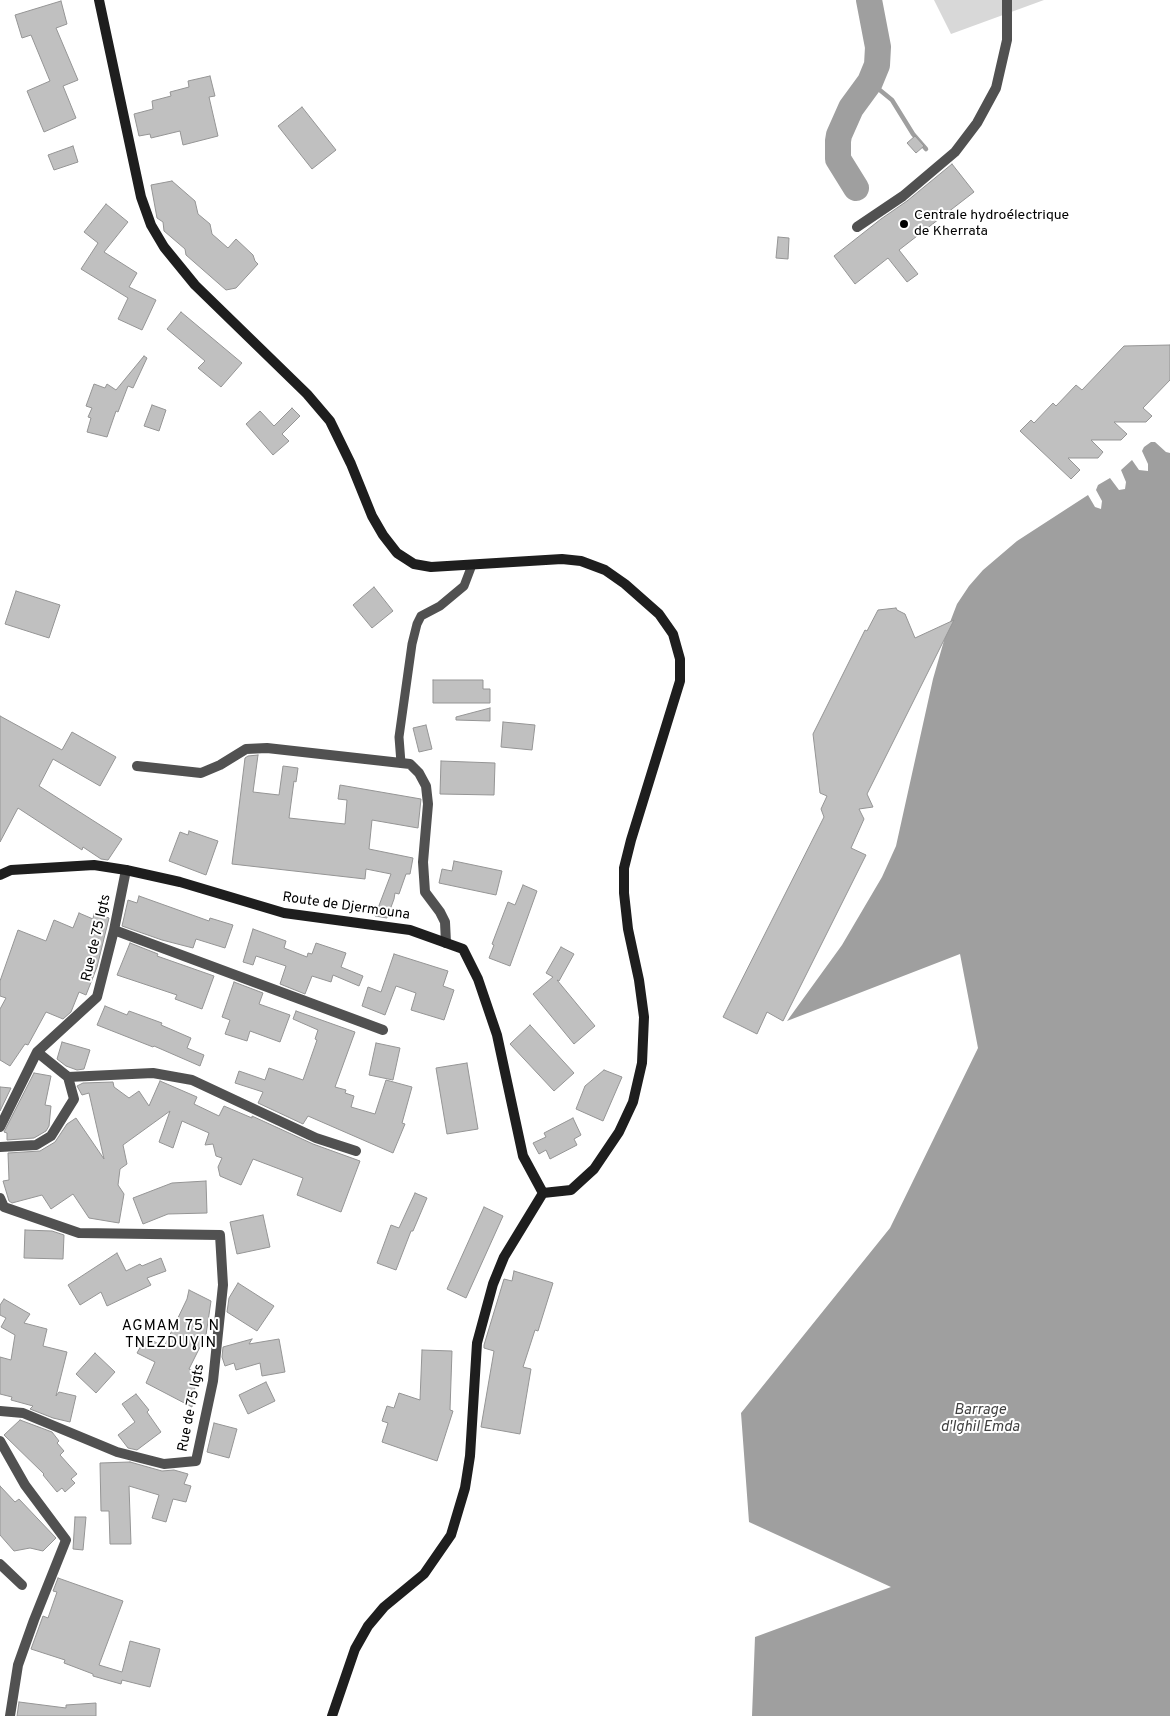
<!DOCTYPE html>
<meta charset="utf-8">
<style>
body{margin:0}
canvas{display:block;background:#fff}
</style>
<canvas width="1170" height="1716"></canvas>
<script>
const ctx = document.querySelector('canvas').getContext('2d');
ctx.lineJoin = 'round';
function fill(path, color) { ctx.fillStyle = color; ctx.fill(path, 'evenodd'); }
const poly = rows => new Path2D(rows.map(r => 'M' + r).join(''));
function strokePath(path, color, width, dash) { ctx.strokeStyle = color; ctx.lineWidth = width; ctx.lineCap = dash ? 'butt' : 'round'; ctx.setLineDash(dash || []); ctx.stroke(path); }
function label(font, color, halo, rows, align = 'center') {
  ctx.font = font + ' Overpass,sans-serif'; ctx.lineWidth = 4; ctx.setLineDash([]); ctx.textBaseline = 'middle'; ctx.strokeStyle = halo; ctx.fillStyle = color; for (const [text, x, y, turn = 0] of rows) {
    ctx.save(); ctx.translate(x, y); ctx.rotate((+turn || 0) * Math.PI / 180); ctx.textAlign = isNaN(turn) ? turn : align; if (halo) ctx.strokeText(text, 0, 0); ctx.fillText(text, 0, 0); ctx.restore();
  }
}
const green = poly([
 [934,0,1044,0,951,34]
]);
const water = poly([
 [1151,442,1155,442,1166,452,1170,453,1170,1716,752,1716,755,1637,891,1587,749,1522,741,1413,890,1228,978,1048,960,954,787,1021,842,945,882,877,896,846,933,679,947,630,957,604,969,586,983,570,1017,541,1088,495,1095,507,1101,509,1102,501,1096,490,1098,485,1110,478,1119,490,1125,489,1126,482,1121,470,1132,460,1139,470,1148,471,1148,464,1142,451,1144,447]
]);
const stream = poly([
 [870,82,892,100,913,134,926,149]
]);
const river = poly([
 [856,188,838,159,838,141,839,135,851,108,870,82,877,65,878,47,869,0]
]);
const building = poly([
 [61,1,67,24,56,28,78,80,63,86,76,118,44,132,27,91,50,81,31,35,22,38,15,15,61,1],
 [210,76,215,96,209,97,218,136,183,145,180,131,151,138,150,134,139,136,134,114,153,109,152,101,171,96,170,92,189,87,188,81,210,76],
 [302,107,336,150,312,169,278,126,302,107],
 [915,136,924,146,916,153,907,143,915,136],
 [73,146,78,162,54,170,48,155,73,146],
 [952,164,974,192,899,250,918,274,907,282,888,258,855,284,834,256,881,219,907,201,952,164],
 [172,181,195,201,198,214,210,224,212,234,228,248,236,239,253,255,255,261,258,264,236,288,226,290,186,255,185,249,164,231,163,222,157,218,151,185,172,181],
 [106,204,128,222,104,252,137,273,129,287,156,300,142,330,118,319,128,298,81,269,98,243,84,232,106,204],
 [778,237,789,238,788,259,776,258,778,237],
 [181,312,242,363,221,387,198,368,205,361,167,329,181,312],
 [1170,345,1170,380,1143,408,1152,416,1146,422,1114,422,1127,434,1121,440,1091,440,1103,452,1098,458,1068,458,1080,470,1071,479,1020,431,1031,420,1034,423,1053,403,1056,406,1076,385,1082,390,1124,346,1170,345],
 [144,356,147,358,133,388,128,386,118,412,116,411,107,437,87,432,91,418,88,417,92,408,86,406,94,384,105,388,107,384,116,390,144,356],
 [152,405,166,410,159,431,144,426,152,405],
 [292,408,300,416,282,434,289,441,273,455,246,424,260,411,274,426,292,408],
 [374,587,393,611,372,628,353,605,374,587],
 [16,591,60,605,49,638,5,624,16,591],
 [896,608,897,610,905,614,915,638,954,620,867,794,873,807,859,809,864,819,851,848,866,855,783,1021,767,1012,757,1034,723,1017,824,817,821,809,827,796,820,793,813,734,865,630,867,631,878,610,896,608],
 [433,680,483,680,483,689,490,689,490,703,433,703,433,680],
 [490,708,490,721,456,720,456,717,490,708],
 [0,716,62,750,72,732,116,757,100,786,53,759,39,786,122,839,108,860,101,859,83,847,82,850,18,808,0,842,0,716],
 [503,722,535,725,532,750,501,747,503,722],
 [426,725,432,749,419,752,413,728,426,725],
 [258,755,253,792,279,795,283,766,298,768,296,782,294,781,289,818,345,824,347,800,338,799,340,785,421,799,418,828,372,820,369,849,413,858,410,874,406,874,399,894,395,893,394,899,387,918,375,916,391,874,366,869,365,879,232,864,245,758,248,756,258,755],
 [441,761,495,763,494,795,440,794,441,761],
 [189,831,218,841,206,875,169,861,180,832,188,835,189,831],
 [454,861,502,871,496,895,439,883,442,869,452,871,454,861],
 [523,885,537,891,510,966,489,958,494,945,492,944,508,902,515,905,523,885],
 [139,896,209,921,210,918,233,925,225,948,196,939,193,948,162,940,122,926,128,900,137,903,139,896],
 [79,913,93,919,94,913,109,918,97,967,86,995,79,992,71,1012,63,1019,46,1012,28,1045,25,1044,10,1066,0,1060,0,1009,6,998,0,996,0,981,18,930,46,941,54,920,73,928,79,913],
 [253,929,286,941,284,948,307,957,308,953,312,954,316,943,346,953,341,967,363,976,359,986,333,975,331,982,312,976,305,994,280,984,286,966,256,956,253,965,243,962,253,929],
 [130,943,158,954,157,956,214,976,202,1009,175,999,177,995,117,975,130,943],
 [561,947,574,954,559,981,557,980,595,1026,574,1044,533,994,553,977,546,973,561,947],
 [394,954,448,971,443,986,454,990,444,1020,411,1010,416,993,396,986,385,1015,362,1006,368,987,381,992,394,954],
 [234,982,263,993,259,1004,290,1015,280,1042,250,1031,247,1041,225,1034,230,1020,222,1017,234,982],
 [105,1006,127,1015,129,1011,162,1023,161,1025,191,1038,187,1048,204,1055,200,1066,154,1046,153,1047,97,1025,105,1006],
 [296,1011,355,1032,335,1087,346,1090,345,1093,354,1096,351,1107,375,1114,386,1080,412,1087,402,1123,405,1124,393,1153,308,1116,303,1124,258,1103,263,1092,235,1083,239,1071,265,1080,269,1068,303,1080,317,1040,315,1039,318,1030,293,1019,296,1011],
 [530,1025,574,1073,554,1091,510,1044,530,1025],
 [62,1042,90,1050,84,1069,77,1070,66,1066,57,1059,62,1042],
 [376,1043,400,1048,393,1080,369,1075,376,1043],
 [467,1063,478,1129,447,1134,436,1068,467,1063],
 [604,1070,622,1077,603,1121,576,1109,585,1086,604,1070],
 [34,1073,51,1076,45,1105,51,1106,49,1126,46,1131,34,1138,7,1140,7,1133,4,1132,34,1073],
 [160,1081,197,1097,194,1104,219,1116,224,1106,252,1118,252,1116,313,1144,360,1161,341,1212,297,1195,303,1178,253,1159,241,1185,220,1176,218,1167,222,1158,216,1156,213,1144,205,1145,209,1133,182,1121,173,1148,159,1142,170,1111,123,1145,127,1164,120,1169,118,1185,124,1194,119,1223,89,1218,73,1194,51,1209,42,1195,12,1203,9,1201,3,1181,9,1180,8,1153,40,1151,55,1142,67,1124,76,1118,104,1159,89,1093,82,1095,77,1086,83,1083,113,1082,114,1087,129,1098,139,1091,149,1106,160,1081],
 [0,1087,11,1088,0,1111,0,1087],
 [573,1118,581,1135,574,1139,577,1145,550,1159,546,1150,539,1154,533,1143,546,1137,544,1133,573,1118],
 [206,1181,207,1213,168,1214,143,1224,133,1198,172,1183,206,1181],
 [415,1193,427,1198,413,1231,411,1231,396,1270,377,1263,391,1225,399,1228,415,1193],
 [484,1207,503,1216,466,1298,447,1289,484,1207],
 [263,1215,270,1247,237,1254,230,1222,263,1215],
 [25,1230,52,1231,64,1235,63,1259,24,1258,25,1230],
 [117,1253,126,1271,140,1264,142,1266,161,1258,166,1271,147,1278,151,1285,107,1306,101,1292,80,1305,68,1285,117,1253],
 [514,1271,553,1283,538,1331,535,1330,523,1367,531,1369,520,1434,481,1427,494,1351,484,1348,484,1345,504,1279,512,1281,514,1271],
 [238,1283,274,1306,257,1331,227,1312,229,1298,238,1283],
 [189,1290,211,1301,206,1335,189,1369,197,1373,192,1407,146,1383,155,1362,137,1353,146,1337,164,1347,187,1299,189,1290],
 [4,1299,30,1314,24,1323,47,1329,43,1346,67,1352,56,1396,59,1392,76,1396,70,1422,53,1418,30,1409,33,1406,11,1400,12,1397,0,1394,0,1357,11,1360,15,1335,1,1327,6,1318,0,1315,0,1305,4,1299],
 [252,1339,249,1344,279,1339,285,1372,262,1376,260,1363,236,1370,234,1363,225,1366,222,1357,223,1347,252,1339],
 [422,1350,452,1351,450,1410,453,1411,437,1461,382,1442,388,1423,382,1421,387,1406,394,1408,399,1393,420,1400,422,1350],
 [95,1353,115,1372,96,1393,76,1374,95,1353],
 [266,1382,275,1401,248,1414,239,1395,266,1382],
 [136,1394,149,1410,147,1412,161,1432,137,1450,128,1448,118,1435,135,1422,122,1404,136,1394],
 [20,1420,52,1432,59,1441,57,1443,64,1451,60,1455,77,1474,71,1479,75,1483,65,1492,62,1488,57,1492,43,1475,44,1474,4,1435,20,1420],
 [214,1423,237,1429,229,1458,207,1452,214,1423],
 [130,1462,162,1471,174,1470,188,1474,184,1484,191,1486,186,1502,173,1499,166,1522,152,1518,159,1495,129,1486,131,1544,110,1544,109,1511,101,1511,100,1463,130,1462],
 [0,1486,15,1502,19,1499,56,1538,43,1551,30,1548,14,1551,0,1535,0,1486],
 [75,1517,86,1517,83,1550,73,1549,75,1517],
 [58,1578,123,1601,99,1665,122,1672,130,1641,160,1649,150,1687,122,1680,121,1684,93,1676,93,1674,64,1663,65,1660,31,1649,43,1616,48,1618,57,1592,53,1591,58,1578],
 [19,1702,66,1708,66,1705,96,1703,96,1716,17,1716,19,1702]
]);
const lane = poly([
 [401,763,399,737,412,644,417,624,421,616,440,606,464,586,472,565]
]);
const street = poly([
 [857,227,903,196,955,152,977,123,996,88,1007,40,1007,0],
 [137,766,201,773,220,765,246,749,267,748,410,764,419,773,426,786,428,804,423,862,425,892,440,912,445,922,446,943],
 [114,930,383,1030],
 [37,1052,68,1077,153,1073,192,1080,316,1138,356,1151],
 [0,1127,37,1052,97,997,114,930,126,870],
 [0,1147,36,1145,51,1136,74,1099,68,1077],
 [0,1198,4,1207,79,1233,220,1235,223,1285,213,1381,196,1461,164,1464,117,1452,23,1413,0,1411],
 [0,1441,25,1485,66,1540,34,1620,18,1665,10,1716],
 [0,1564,22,1585]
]);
const secondary = poly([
 [99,0,141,197,151,225,164,247,195,285,307,394,330,421,351,464,372,516,383,535,397,553,414,564,431,567,562,559,581,561,605,570,625,584,659,614,673,634,680,659,680,681,631,840,624,868,624,893,628,929,639,980,644,1017,642,1063,633,1102,619,1132,594,1169,571,1190,543,1193,504,1257,493,1284,477,1343,470,1456,465,1488,451,1535,424,1574,384,1607,368,1626,355,1649,332,1716],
 [0,875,11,870,94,865,126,870,180,882,284,913,410,930,463,949,478,979,497,1035,523,1156,543,1193]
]);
const markers = [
 [904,224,5,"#000"]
];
const poiNames = [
 ["Centrale hydroélectrique",914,216],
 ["de Kherrata",914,232]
];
const streetNames = [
 ["Route de Djermouna",346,907,8],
 ["Rue de 75 lgts",97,938,-77],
 ["Rue de 75 lgts",192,1408,-79]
];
const neighbourhoodNames = [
 ["AGMAM 75 N",171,1327],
 ["TNEZDUƔIN",171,1344]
];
const waterNames = [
 ["Barrage",980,1411],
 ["d'Ighil Emda",980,1428]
];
fill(green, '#d8d8d8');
fill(water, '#9f9f9f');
strokePath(stream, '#9f9f9f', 4.5);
strokePath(river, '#9f9f9f', 26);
fill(building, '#c0c0c0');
strokePath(building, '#959595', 1);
strokePath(lane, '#515151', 9);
strokePath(street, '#515151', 10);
strokePath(secondary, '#1e1e1e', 10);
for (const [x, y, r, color] of markers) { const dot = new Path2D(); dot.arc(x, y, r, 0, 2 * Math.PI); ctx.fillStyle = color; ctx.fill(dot); strokePath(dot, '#fff', 2); }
label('14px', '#000', '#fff', poiNames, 'left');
label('14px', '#000', '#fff', streetNames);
ctx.letterSpacing = '1px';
label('15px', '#000', '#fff', neighbourhoodNames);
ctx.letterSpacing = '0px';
label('italic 15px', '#404040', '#fff', waterNames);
</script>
